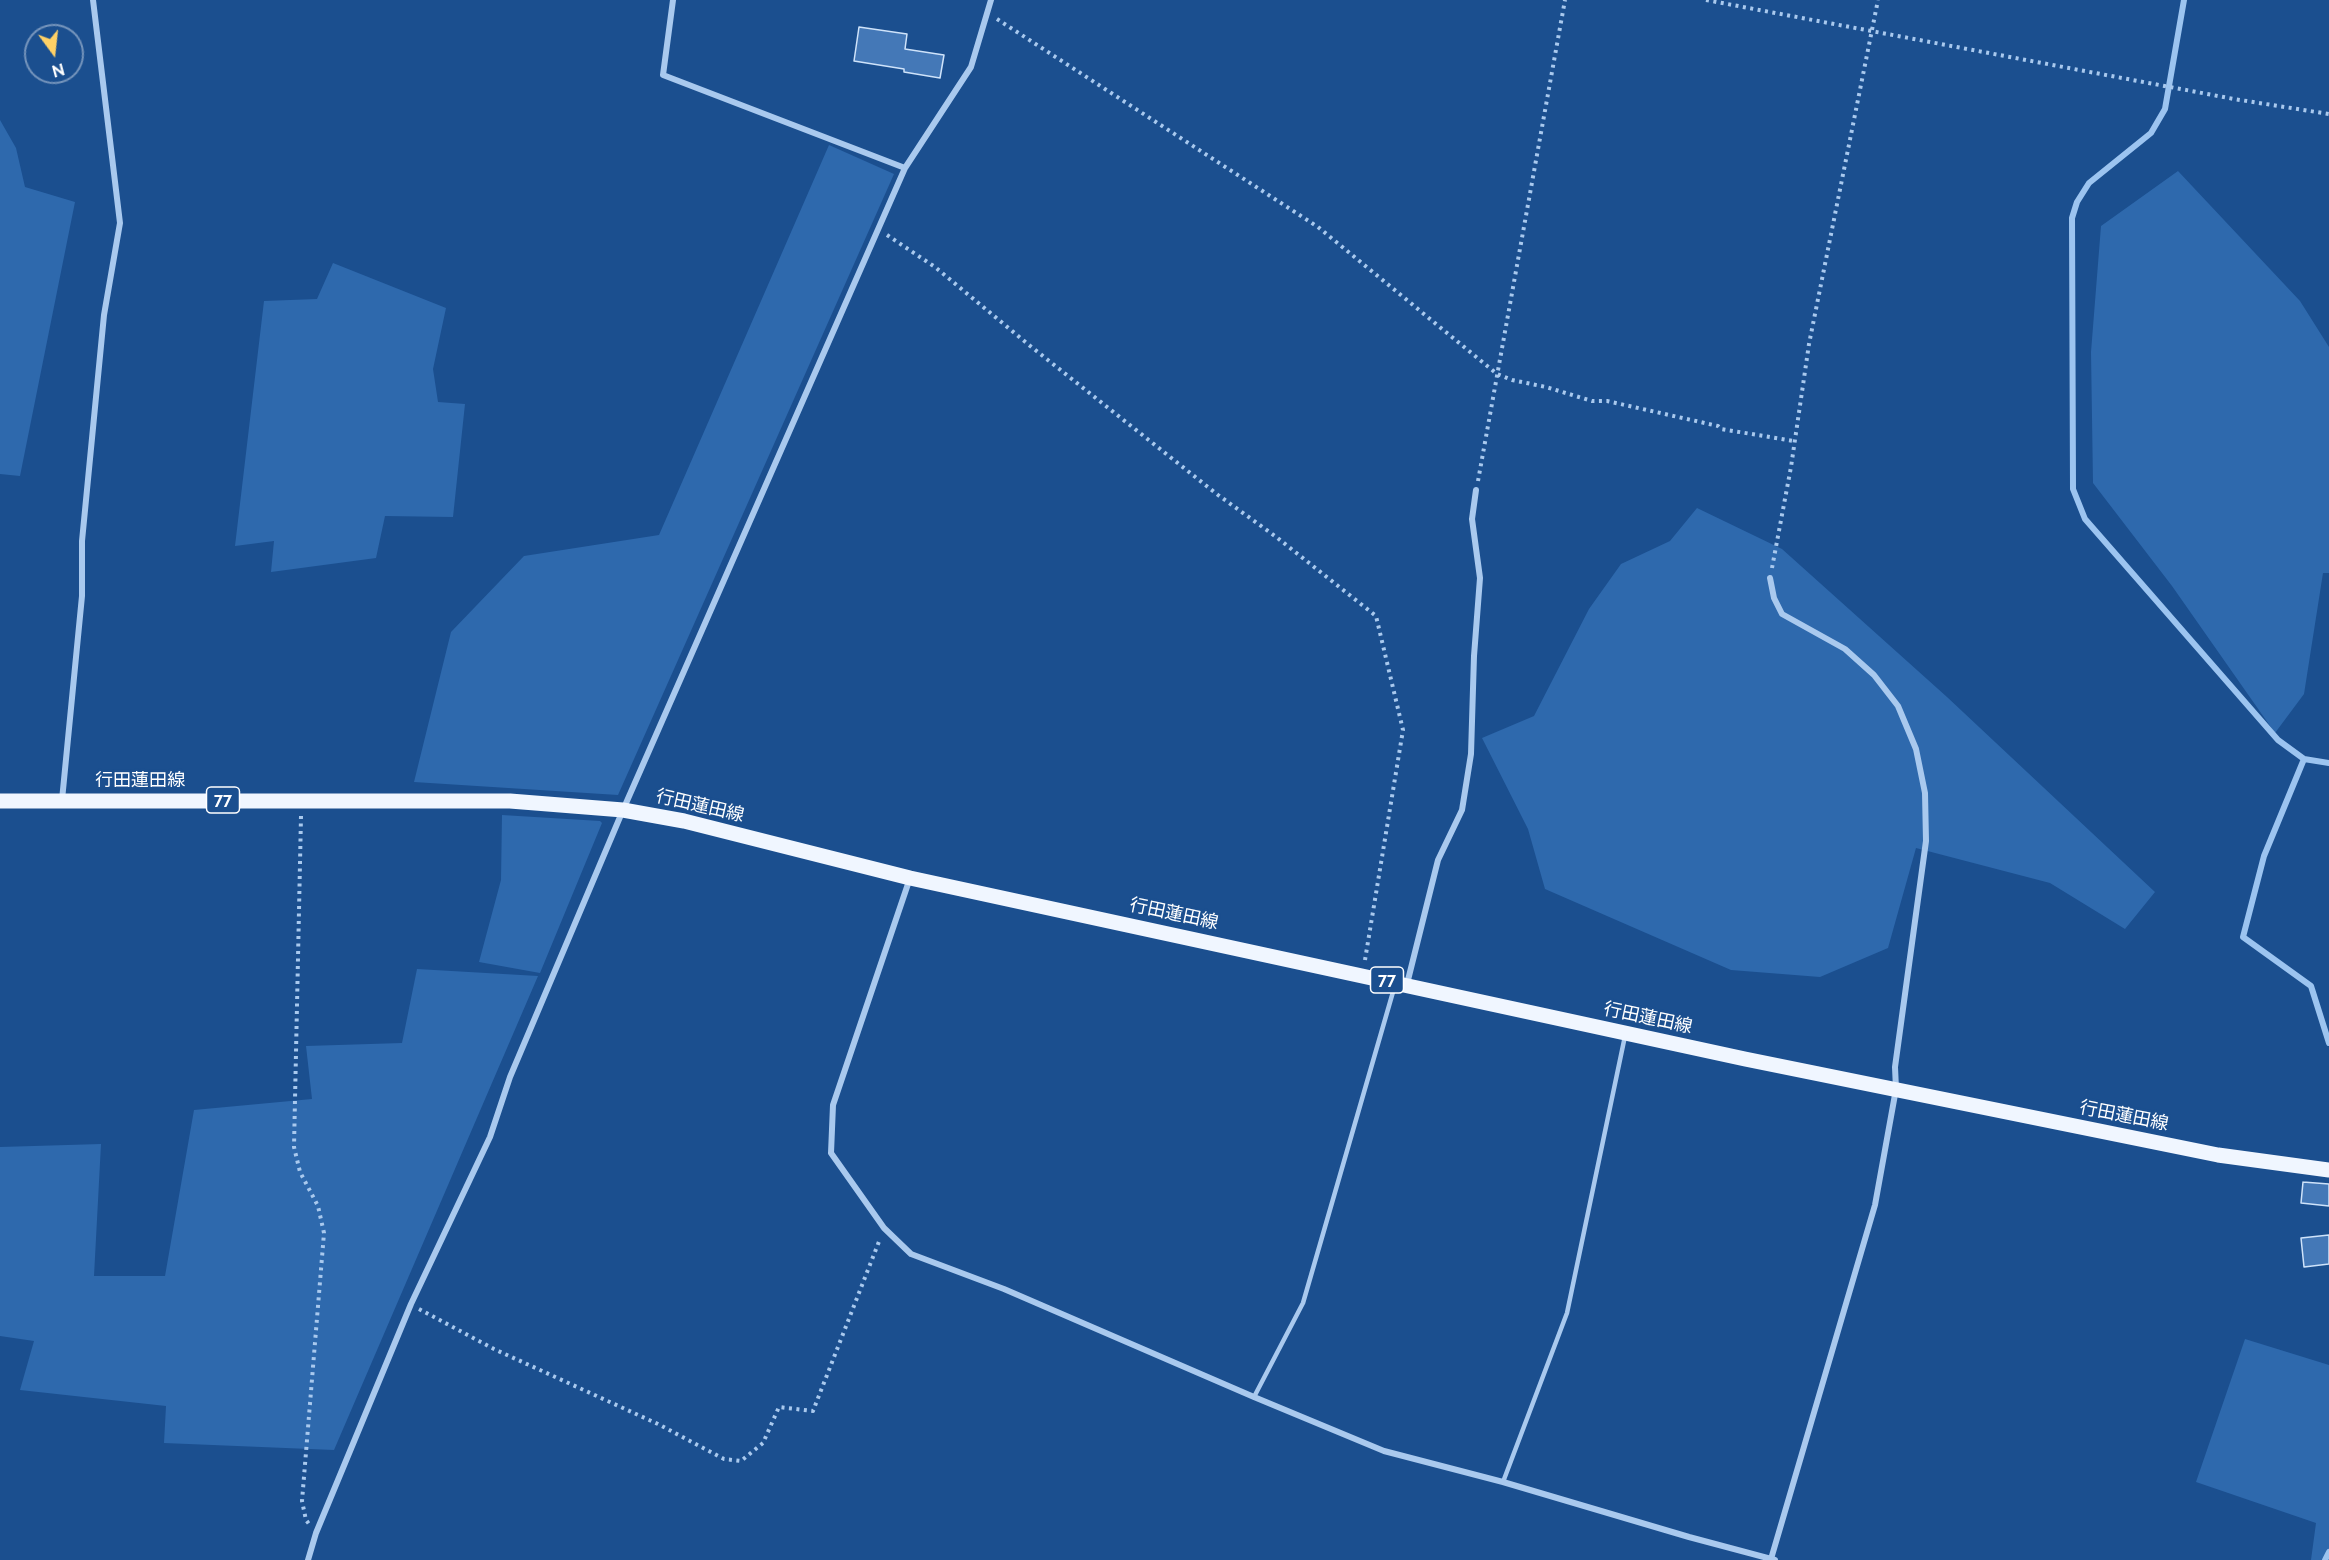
<!DOCTYPE html>
<meta charset="utf-8">
<style>
body{margin:0}
#map{position:relative;width:2329px;height:1560px;overflow:hidden;background:#1b4f8f;font-family:Raleway,sans-serif}
canvas{display:block}
.north{position:absolute;left:24px;top:24px;width:60px;height:60px;box-sizing:border-box;background:#1b4f8f;border:2px solid #7695bc;border-radius:50%;rotate:165deg;font-size:16px;font-weight:700;line-height:24px;text-align:center;color:#fff}
.north::after{content:'';display:block;margin:auto;width:21px;height:27px;background:#ffd166;clip-path:polygon(50% 0,100% 100%,50% 72%,0 100%)}
</style>
<div id="map">
<canvas width="2329" height="1560"></canvas>
<div class="north">N</div>
</div>
<script>
const ctx = document.querySelector('canvas').getContext('2d');
ctx.lineJoin = 'round';
function fill(path, color) { ctx.fillStyle = color; ctx.fill(path, 'evenodd'); }
const poly = rows => new Path2D(rows.map(r => 'M' + r).join(''));
function strokePath(path, color, width, dash) { ctx.strokeStyle = color; ctx.lineWidth = width; ctx.lineCap = dash ? 'butt' : 'round'; ctx.setLineDash(dash || []); ctx.stroke(path); }
function label(font, color, halo, rows, align = 'center') {
  ctx.font = font + ' Raleway,"Noto Sans JP",sans-serif'; ctx.lineWidth = 5; ctx.setLineDash([]); ctx.textBaseline = 'middle'; ctx.strokeStyle = halo; ctx.fillStyle = color; for (const [text, x, y, turn = 0] of rows) {
    ctx.save(); ctx.translate(x, y); ctx.rotate((+turn || 0) * Math.PI / 180); ctx.textAlign = isNaN(turn) ? turn : align; if (halo) ctx.strokeText(text, 0, 0); ctx.fillText(text, 0, 0); ctx.restore();
  }
}
const green = poly([
 [0,120,16,148,25,187,75,202,20,476,0,474],
 [829,145,894,174,618,795,414,782,451,632,524,556,659,535],
 [2178,171,2300,301,2329,347,2329,573,2323,573,2304,694,2275,733,2172,586,2093,483,2091,352,2101,226],
 [333,263,446,308,433,369,438,402,465,404,453,517,385,516,376,558,271,572,274,541,235,546,264,301,317,299],
 [1697,508,1782,549,1947,697,2155,892,2125,929,2050,883,1916,848,1888,948,1820,977,1731,970,1545,889,1528,829,1482,738,1534,716,1589,609,1621,564,1670,541],
 [502,815,600,821,602,823,540,973,479,962,501,880],
 [417,969,538,976,334,1450,164,1443,166,1406,20,1390,34,1341,0,1336,0,1147,101,1144,94,1276,165,1276,194,1110,312,1099,306,1046,402,1043],
 [2245,1339,2329,1365,2329,1560,2311,1560,2316,1523,2196,1482]
]);
const stream = poly([
 [2184,0,2165,109,2151,133,2089,183,2077,202,2072,218,2073,489,2085,519,2278,740,2304,759,2329,763],
 [2304,759,2264,856,2243,937,2311,986,2329,1043],
 [2325,1560,2329,1552]
]);
const building = poly([
 [859,27,907,34,905,49,944,55,940,78,904,72,904,69,854,61,859,27],
 [2303,1182,2329,1184,2329,1206,2301,1203,2303,1182],
 [2329,1235,2329,1264,2304,1267,2301,1238,2329,1235]
]);
const path = poly([
 [1706,0,2234,99,2329,114],
 [997,19,1318,227,1497,374,1512,380,1546,387,1592,401,1607,401,1718,426,1721,429,1794,441],
 [887,235,935,267,1029,345,1218,495,1275,536,1376,616,1403,730,1365,960],
 [1478,481,1565,0],
 [1772,568,1791,467,1809,344,1878,0],
 [301,816,294,1147,300,1172,318,1206,324,1233,302,1501,306,1520,309,1524],
 [419,1309,494,1349,658,1424,724,1459,741,1461,763,1443,779,1407,813,1411,880,1239]
]);
const service = poly([
 [1254,1397,1303,1303,1395,985],
 [1503,1482,1567,1313,1625,1036]
]);
const minor = poly([
 [673,0,663,75,905,168],
 [1770,578,1774,598,1782,614,1845,649,1874,675,1898,706,1916,749,1925,793,1926,841,1895,1067,1896,1089,1875,1205,1771,1559],
 [62,800,82,596,82,541,104,315,120,223,93,0],
 [910,878,833,1105,831,1153,884,1228,911,1254,1004,1289,1254,1397,1384,1451,1503,1482,1689,1537,1775,1560],
 [1407,984,1438,860,1462,810,1471,754,1474,656,1480,578,1472,519,1476,490],
 [308,1560,316,1533,411,1304,490,1137,510,1077,623,810,905,168,971,67,991,0]
]);
const primary = poly([
 [0,801,510,801,623,810,684,821,910,878,1745,1059,2218,1155,2329,1170]
]);
const shields = [
 [223,800,33],
 [1387,980,33]
];
const shieldNames = [
 ["77",223,800],
 ["77",1387,980]
];
const streetNames = [
 ["行田蓮田線",140,781],
 ["行田蓮田線",700,806,13],
 ["行田蓮田線",1174,914,12],
 ["行田蓮田線",1648,1018,12],
 ["行田蓮田線",2124,1116,11]
];
fill(green, '#2e69ad');
strokePath(stream, '#9cc4f0', 6);
fill(building, '#4478b7');
strokePath(building, '#cfe3fa', 1.5);
strokePath(path, '#a9c9ee', 4, [3, 4.5]);
strokePath(service, '#a9c9ee', 4.5);
strokePath(minor, '#a9c9ee', 6);
strokePath(primary, '#f0f6ff', 15);
for (const [x, y, w] of shields) { const box = new Path2D(); box.roundRect(x - w / 2, y - 13, w, 26, 4.5); ctx.fillStyle = '#1b4f8f'; ctx.fill(box); strokePath(box, '#fff', 1.5); }
label('bold 16px', '#fff', null, shieldNames);
label('18px', '#fff', '#1b4f8f', streetNames);
</script>
